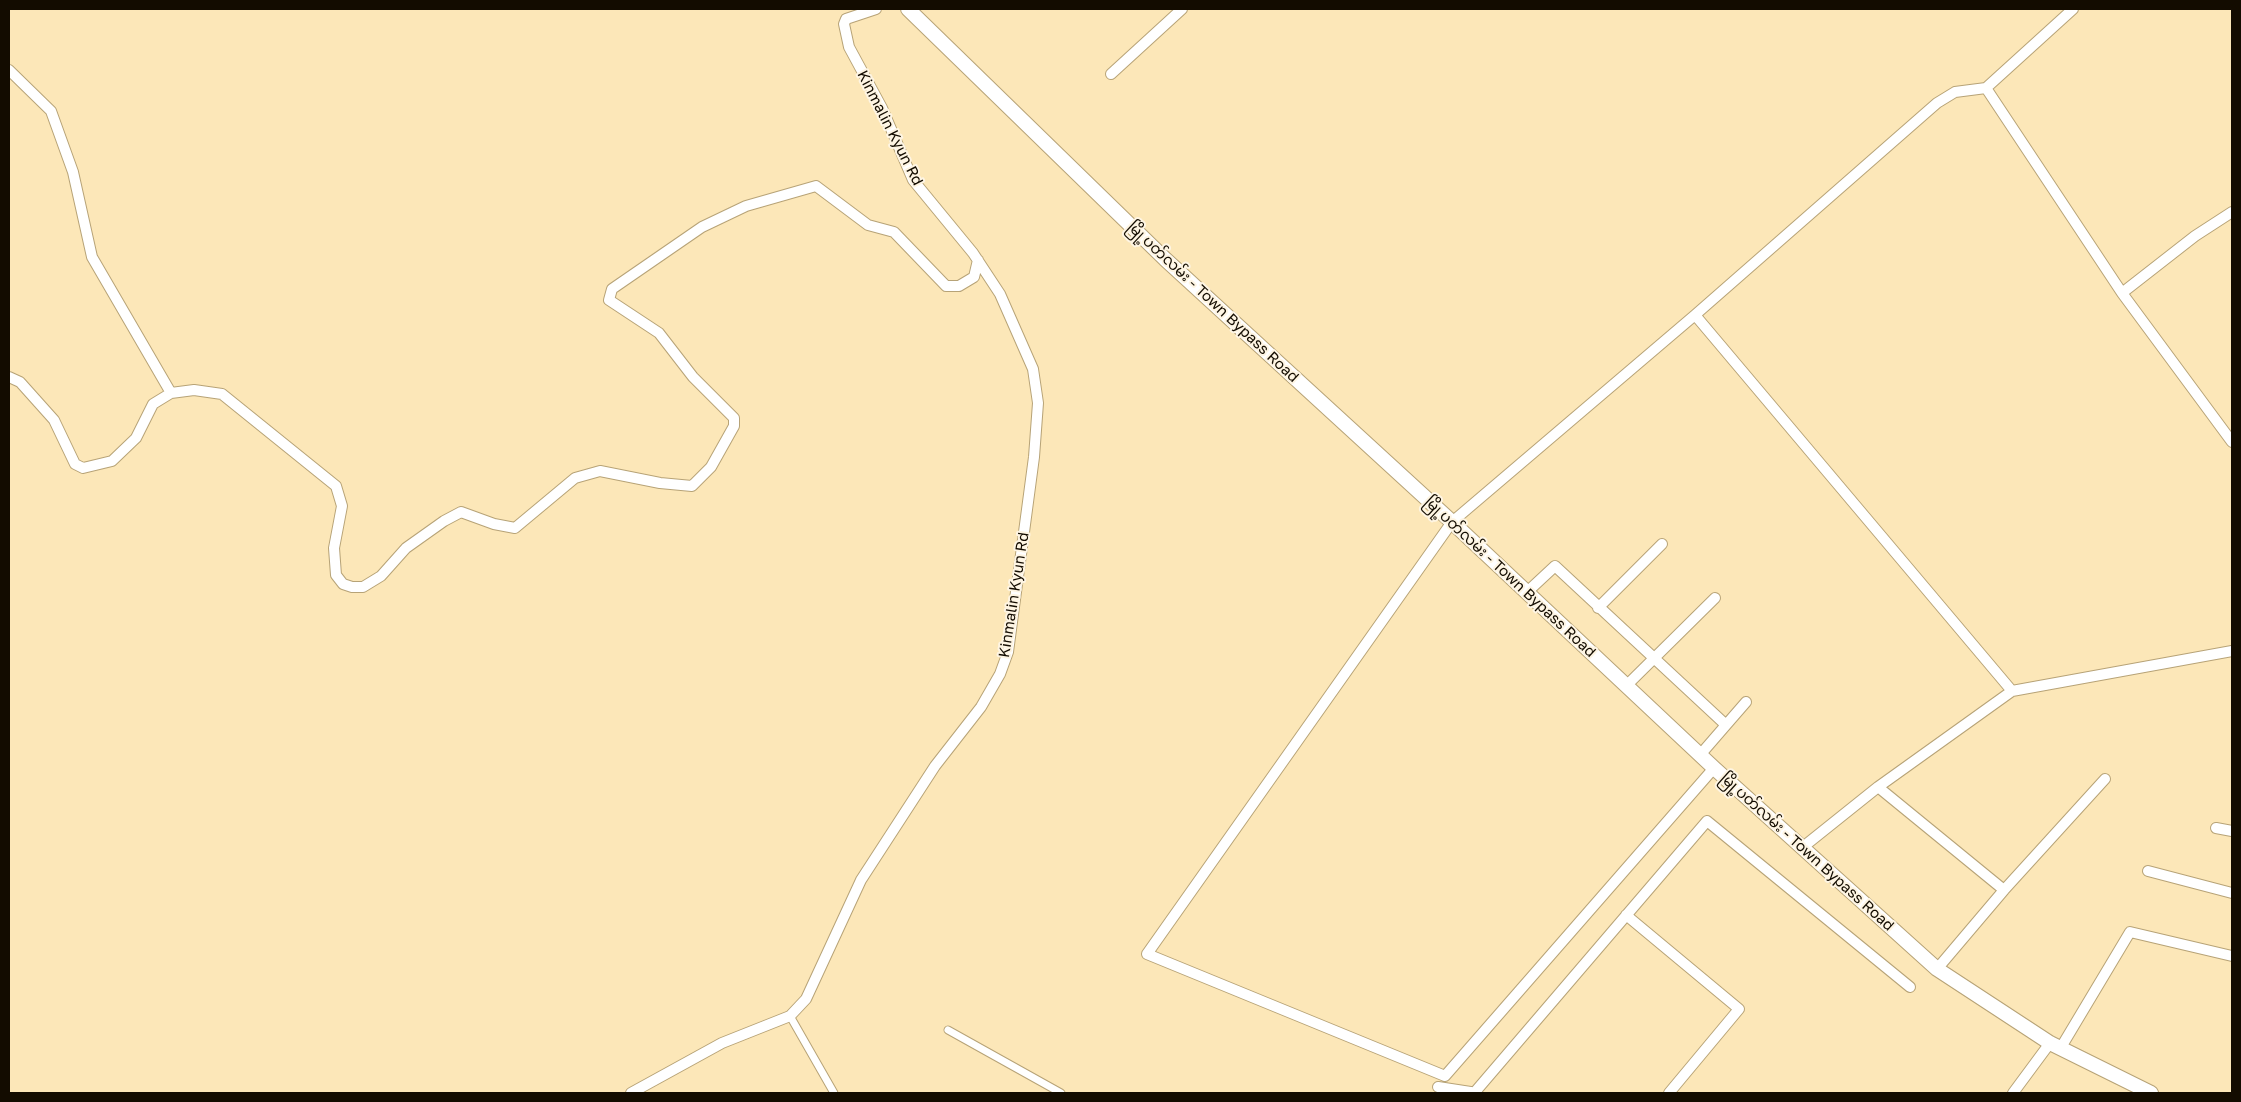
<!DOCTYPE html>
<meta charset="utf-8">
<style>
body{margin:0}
#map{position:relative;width:2241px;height:1102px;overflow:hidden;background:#fce7b8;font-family:"Golos Text",sans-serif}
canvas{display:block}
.frame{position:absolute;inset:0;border:10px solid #130c00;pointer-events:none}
</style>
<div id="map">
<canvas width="2241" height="1102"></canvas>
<div class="frame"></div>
</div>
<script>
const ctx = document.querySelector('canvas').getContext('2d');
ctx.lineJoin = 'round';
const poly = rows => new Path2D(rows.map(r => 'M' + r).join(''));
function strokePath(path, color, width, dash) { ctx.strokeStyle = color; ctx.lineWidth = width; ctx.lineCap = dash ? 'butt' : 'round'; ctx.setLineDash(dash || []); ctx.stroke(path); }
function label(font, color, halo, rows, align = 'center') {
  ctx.font = font + ' "Golos Text","Noto Sans Myanmar",sans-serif'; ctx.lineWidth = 4; ctx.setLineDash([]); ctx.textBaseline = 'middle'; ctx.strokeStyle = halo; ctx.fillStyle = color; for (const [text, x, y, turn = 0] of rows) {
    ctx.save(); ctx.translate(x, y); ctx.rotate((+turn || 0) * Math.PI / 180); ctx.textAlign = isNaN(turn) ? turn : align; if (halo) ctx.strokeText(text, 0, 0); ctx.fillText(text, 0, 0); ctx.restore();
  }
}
const pedestrian = poly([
 [790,1016,834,1093],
 [948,1030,1061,1093]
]);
const minor = poly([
 [9,70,51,111,73,172,92,257,171,393],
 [1111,74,1182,9],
 [1986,88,2122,293,2232,442],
 [2122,293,2195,236,2232,212],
 [1695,315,2012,691],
 [9,377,20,382,54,420,75,464,83,468,112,461,136,438,153,404,171,393,194,390,222,394,336,486,342,506,334,548,336,575,343,584,352,587,363,587,381,576,406,548,444,521,461,512,494,524,515,528,575,478,600,471,660,483,692,486,711,467,734,426,734,418,693,377,659,333,609,300,612,289,702,227,746,206,816,186,868,225,894,232,946,286,959,286,974,277,978,260],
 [1526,593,1555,566,1726,725,1700,755],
 [1598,608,1662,544],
 [1626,686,1715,598],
 [1726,725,1746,702],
 [1714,768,1445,1076,1147,954,1452,522,1695,315,1937,103,1955,92,1986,88,2073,9],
 [1878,787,2004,890],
 [2216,828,2232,831],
 [1803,847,1878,787,2012,691,2232,651],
 [2148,871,2232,893],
 [1626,915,1739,1009,1669,1093],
 [1937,969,2004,890,2105,779],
 [2060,1049,2130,932,2232,956],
 [1438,1087,1477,1093],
 [1475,1092,1707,821,1910,987],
 [631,1093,722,1043,790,1016,806,999,861,880,935,766,981,707,1000,674,1008,652,1034,457,1038,403,1033,369,1000,294,973,253,913,180,882,108,849,47,844,24,846,19,876,9],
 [2013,1093,2050,1043]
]);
const secondary = poly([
 [908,9,1165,259,1452,522,1714,768,1937,969,2050,1043,2151,1093]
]);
const streetNames = [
 ["Kinmalin Kyun Rd",890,128,63],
 ["မြို့ပတ်လမ်း - Town Bypass Road",1213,302,43],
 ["မြို့ပတ်လမ်း - Town Bypass Road",1510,577,43],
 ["Kinmalin Kyun Rd",1014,595,-81],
 ["မြို့ပတ်လမ်း - Town Bypass Road",1807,852,42]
];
strokePath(pedestrian, '#b7a377', 9);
strokePath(minor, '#b7a377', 12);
strokePath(secondary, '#b7a377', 16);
strokePath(pedestrian, '#fff', 7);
strokePath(minor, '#fff', 10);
strokePath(secondary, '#fff', 14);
label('15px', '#130c00', '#fef5e3', streetNames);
</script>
